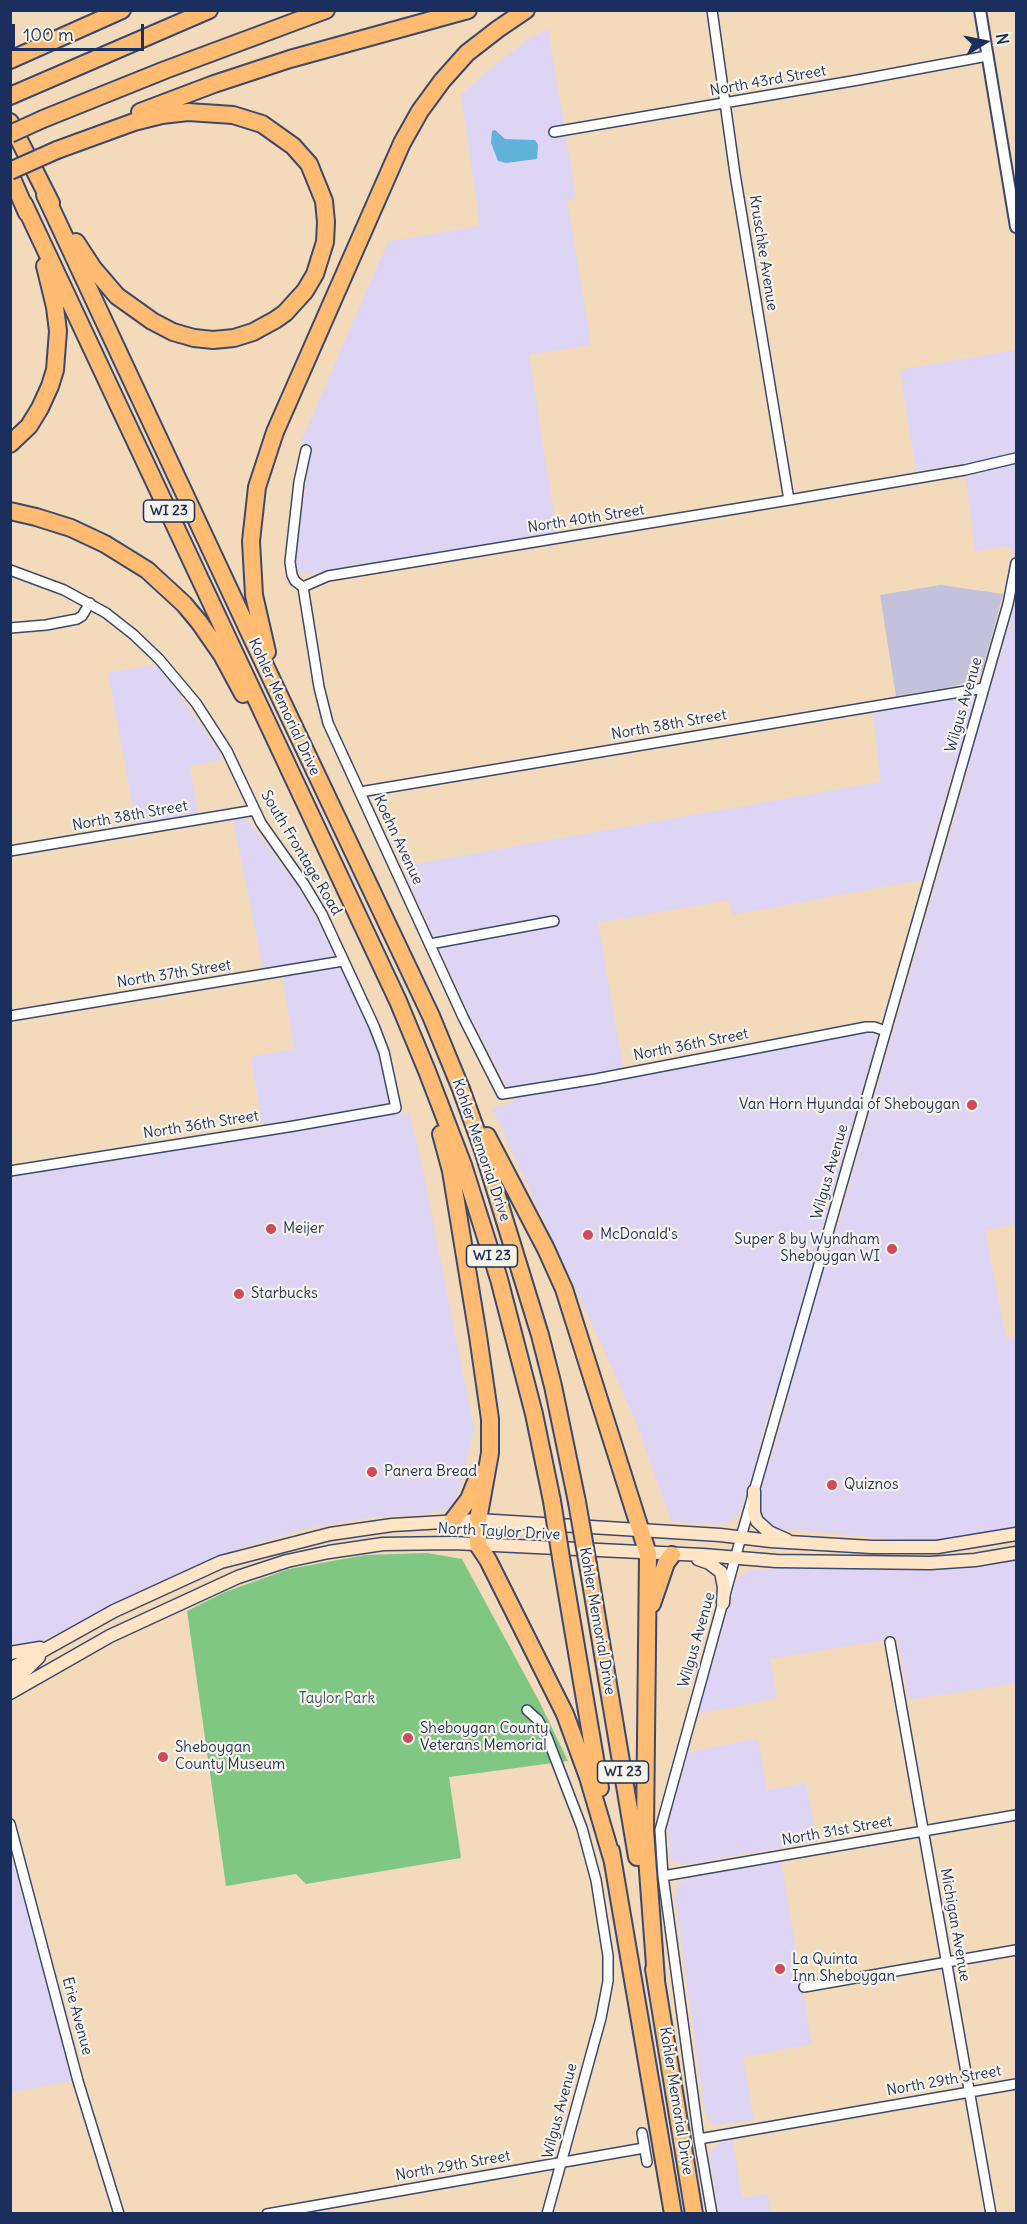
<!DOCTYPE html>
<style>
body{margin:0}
#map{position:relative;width:1027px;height:2224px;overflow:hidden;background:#f2dabb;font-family:Delius,sans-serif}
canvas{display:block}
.frame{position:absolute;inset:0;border:12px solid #1b2f5e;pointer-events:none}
.north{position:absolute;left:955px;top:12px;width:60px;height:60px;-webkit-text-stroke:4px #f7f3e8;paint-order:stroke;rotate:80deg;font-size:16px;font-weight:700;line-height:24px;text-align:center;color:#1b2f5e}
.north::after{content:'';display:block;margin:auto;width:21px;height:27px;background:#1b2f5e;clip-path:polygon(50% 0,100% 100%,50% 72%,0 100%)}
.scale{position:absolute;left:12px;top:24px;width:132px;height:27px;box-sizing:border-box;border:3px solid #1b2f5e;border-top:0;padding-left:8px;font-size:18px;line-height:21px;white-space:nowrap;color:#1b2f5e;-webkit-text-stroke:4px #f7f3e8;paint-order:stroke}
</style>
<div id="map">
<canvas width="1027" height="2224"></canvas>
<div class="frame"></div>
<div class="north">N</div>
<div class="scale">100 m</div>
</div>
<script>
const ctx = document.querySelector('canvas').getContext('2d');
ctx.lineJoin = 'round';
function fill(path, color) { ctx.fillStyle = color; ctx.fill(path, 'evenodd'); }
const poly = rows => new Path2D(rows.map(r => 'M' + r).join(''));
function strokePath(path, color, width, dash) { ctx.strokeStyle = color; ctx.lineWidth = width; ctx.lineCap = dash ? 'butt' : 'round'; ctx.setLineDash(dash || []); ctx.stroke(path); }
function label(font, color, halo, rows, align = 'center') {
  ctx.font = font + ' Delius,sans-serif'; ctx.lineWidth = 4.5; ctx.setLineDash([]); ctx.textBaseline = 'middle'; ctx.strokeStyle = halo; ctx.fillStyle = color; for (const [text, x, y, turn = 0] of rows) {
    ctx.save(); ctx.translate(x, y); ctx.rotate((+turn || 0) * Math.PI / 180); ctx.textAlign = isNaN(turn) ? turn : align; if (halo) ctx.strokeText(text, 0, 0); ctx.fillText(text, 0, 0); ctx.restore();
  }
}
const built = poly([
 [548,29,576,198,567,201,591,345,529,355,557,533,312,574,300,573,295,565,297,545,311,451,300,444,388,242,480,226,461,95,486,72,528,39],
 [1016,350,1016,557,1008,546,975,551,964,463,916,471,900,370],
 [1016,600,1016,1224,985,1230,1006,1338,1016,1336,1016,1530,960,1539,916,1541,774,1528,761,1520,757,1505,763,1485,750,1480,742,1509,732,1521,715,1525,671,1521,636,1422,617,1379,492,1108,513,1103,504,1081,468,1012,402,866,881,782,872,710,989,694],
 [969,767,833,1242,818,1244,876,1042,875,1036,869,1033,860,1034,625,1077,598,923,729,900,732,915,922,880,953,770],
 [789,1396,770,1462,755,1465,772,1399],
 [158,664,224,759,190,766,198,813,136,824,108,673],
 [232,816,243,818,250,823,300,889,345,973,362,1009,379,1056,392,1115,409,1113,422,1165,474,1429,460,1488,451,1509,424,1514,375,1517,309,1528,243,1547,187,1570,38,1643,11,1649,11,1175,264,1135,251,1057,294,1049,281,966,263,969],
 [1016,1558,1016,1683,909,1700,897,1638,770,1659,777,1698,698,1714,735,1585,738,1578,748,1570,823,1565,929,1569,974,1566],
 [758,1739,767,1790,806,1783,817,1841,689,1864,675,1863,670,1857,668,1824,688,1752],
 [11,1861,13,1861,22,1893,72,2081,11,2092],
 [781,1862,812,2044,743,2057,754,2120,716,2125,708,2120,704,2107,675,1899,676,1888,679,1883,689,1878],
 [733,2141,742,2198,768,2194,771,2213,719,2213,709,2154,719,2143]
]);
const industrial = poly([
 [941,585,1003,594,982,672,976,679,951,687,896,696,880,595]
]);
const green = poly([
 [427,1553,462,1559,539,1701,568,1761,449,1777,461,1858,306,1884,296,1874,226,1886,187,1611,225,1592,289,1569,365,1555]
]);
const water = poly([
 [495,130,505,139,535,140,538,145,537,159,506,163,498,161,491,143,492,131]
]);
const minor = poly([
 [712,10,735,174,789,500],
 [554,132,858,80,987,56],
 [10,570,64,590,106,613,134,635,159,659,196,703,227,751,261,823,304,884,322,914,374,1026,384,1052,396,1108,294,1126,10,1171],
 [303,587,319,687,328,723,463,1017,502,1094,596,1079,866,1027,874,1027,886,1031],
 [303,587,328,576,789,500,965,470,1016,458],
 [303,587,295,581,292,575,290,562,299,482,306,450],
 [10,628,46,625,77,619,82,616,90,603],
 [360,792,984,688],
 [10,851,255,810],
 [430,944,554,921],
 [10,1016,343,961],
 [890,1642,991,2214],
 [527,1710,538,1720,547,1737,582,1828,596,1880,608,1956,608,1981,601,2018,547,2214],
 [10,1824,78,2081,119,2214],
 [663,1876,1016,1815],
 [804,1987,1016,1950],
 [642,2133,647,2162],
 [699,2139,1016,2084],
 [267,2214,644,2148],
 [712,2214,699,2139,663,1876,660,1830,741,1537,984,688,1008,604,1016,563]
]);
const tertiary = poly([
 [980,10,1016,227]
]);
const secondary = poly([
 [754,1491,754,1513,757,1521,769,1532,787,1540],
 [698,1559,709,1563,721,1572,724,1587,723,1603],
 [10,1653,40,1648],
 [10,1669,114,1611,221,1562,330,1534,392,1525,478,1520,720,1535,771,1541,872,1547,937,1547,1016,1534],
 [10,1680,25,1671,39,1657],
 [10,1693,110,1636,238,1577,287,1561,329,1552,383,1544,453,1543,703,1555,776,1561,930,1563,975,1560,1016,1553]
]);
const motorway = poly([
 [10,60,122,10],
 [10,96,209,10],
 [140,112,214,84,290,59,468,10],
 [43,119,165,70,326,10],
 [10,122,51,203],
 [57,150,134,122,162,115,188,112,233,115,262,124,293,146,309,164,324,201,326,222,325,242,315,274,305,291,285,313,275,320,253,332,234,338,213,340,194,338,173,332,152,321,117,296,93,268,76,242],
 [10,174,27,213],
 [45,195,251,636,431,1016,461,1089,483,1150,540,1335,553,1386,577,1502],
 [24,204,398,1001,427,1071,463,1165,499,1279,534,1414,552,1501],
 [10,444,29,426,40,408,50,386,55,370,58,331,55,307,45,266],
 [10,511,36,517,71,528,105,544,147,570,184,604,199,622,222,655,243,694],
 [267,652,254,595,251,541,257,487,275,432,402,143,420,111,442,81,467,53,498,29,526,10],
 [441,1134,451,1171,478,1336,490,1419,490,1453,478,1520,478,1545,488,1560,565,1714,588,1777,613,1862],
 [487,1136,546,1249,564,1289,648,1554,645,1830,656,1979],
 [453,1520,469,1499,479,1474],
 [562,1564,600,1788],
 [588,1565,637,1857],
 [652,1604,666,1563,672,1555],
 [611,1851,673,2214],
 [654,1969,694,2214]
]);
const motorwayBridge = poly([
 [10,134,43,119],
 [10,171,57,150],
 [552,1501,562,1564],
 [577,1502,588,1565]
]);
const markers = [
 [972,1105,6,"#d1495b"],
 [271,1229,6,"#d1495b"],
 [588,1235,6,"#d1495b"],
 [892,1249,6,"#d1495b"],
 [239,1294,6,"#d1495b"],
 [372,1472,6,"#d1495b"],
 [832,1485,6,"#d1495b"],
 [408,1738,6,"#d1495b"],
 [163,1757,6,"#d1495b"],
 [780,1969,6,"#d1495b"]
];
const shields = [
 [169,511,51],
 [492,1256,51],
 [623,1772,51]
];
const shieldNames = [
 ["WI 23",169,511],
 ["WI 23",492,1256],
 ["WI 23",623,1772]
];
const streetNames = [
 ["North 43rd Street",768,81,-10],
 ["Kruschke Avenue",763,253,81],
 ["North 40th Street",586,519,-9],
 ["Wilgus Avenue",964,705,-74],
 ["Kohler Memorial Drive",284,707,65],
 ["North 38th Street",669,725,-10],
 ["North 38th Street",130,816,-10],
 ["Koehn Avenue",398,840,65],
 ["South Frontage Road",301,853,59],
 ["North 37th Street",174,974,-9],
 ["North 36th Street",691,1045,-11],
 ["North 36th Street",201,1125,-9],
 ["Kohler Memorial Drive",481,1150,71],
 ["Wilgus Avenue",830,1172,-74],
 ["North Taylor Drive",499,1532,3],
 ["Kohler Memorial Drive",597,1621,80],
 ["Wilgus Avenue",697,1640,-74],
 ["North 31st Street",837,1831,-10],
 ["Michigan Avenue",955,1925,80],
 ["Erie Avenue",77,2016,75],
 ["North 29th Street",944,2081,-10],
 ["Kohler Memorial Drive",676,2101,81],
 ["Wilgus Avenue",560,2111,-75],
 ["North 29th Street",453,2166,-10]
];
const poiNames = [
 ["Van Horn Hyundai of Sheboygan",960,1105,"right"],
 ["Meijer",283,1229],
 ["McDonald's",600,1235],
 ["Super 8 by Wyndham",880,1240,"right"],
 ["Sheboygan WI",880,1257,"right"],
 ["Starbucks",251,1294],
 ["Panera Bread",384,1472],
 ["Quiznos",844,1485],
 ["Sheboygan County",420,1729],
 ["Veterans Memorial",420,1746],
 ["Sheboygan",175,1748],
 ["County Museum",175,1765],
 ["La Quinta",792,1960],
 ["Inn Sheboygan",792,1977]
];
const parkNames = [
 ["Taylor Park",337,1699]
];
fill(built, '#ded5f5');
fill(industrial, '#c3c1db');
fill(green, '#80c783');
fill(water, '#60b2db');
strokePath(minor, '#3b496c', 12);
strokePath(tertiary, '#3b496c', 14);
strokePath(secondary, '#3b496c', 15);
strokePath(motorway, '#3b496c', 20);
strokePath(minor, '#fff', 9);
strokePath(tertiary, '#fff', 10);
strokePath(secondary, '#ffe4c6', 12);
strokePath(motorway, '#ffbb71', 16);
strokePath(motorwayBridge, '#3b496c', 20, []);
strokePath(motorwayBridge, '#ffbb71', 16);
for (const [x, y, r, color] of markers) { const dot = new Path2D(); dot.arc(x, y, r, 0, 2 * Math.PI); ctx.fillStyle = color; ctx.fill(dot); strokePath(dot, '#f7f3e8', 2); }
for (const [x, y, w] of shields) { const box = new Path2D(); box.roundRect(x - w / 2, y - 11, w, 22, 4.5); ctx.fillStyle = '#f7f3e8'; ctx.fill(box); strokePath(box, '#1b2f5e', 1.5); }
label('bold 14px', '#1b2f5e', null, shieldNames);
label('15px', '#1b2f5e', '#f7f3e8', streetNames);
label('15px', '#1b2f5e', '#f7f3e8', poiNames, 'left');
label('15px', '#345567', '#f7f3e8', parkNames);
</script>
